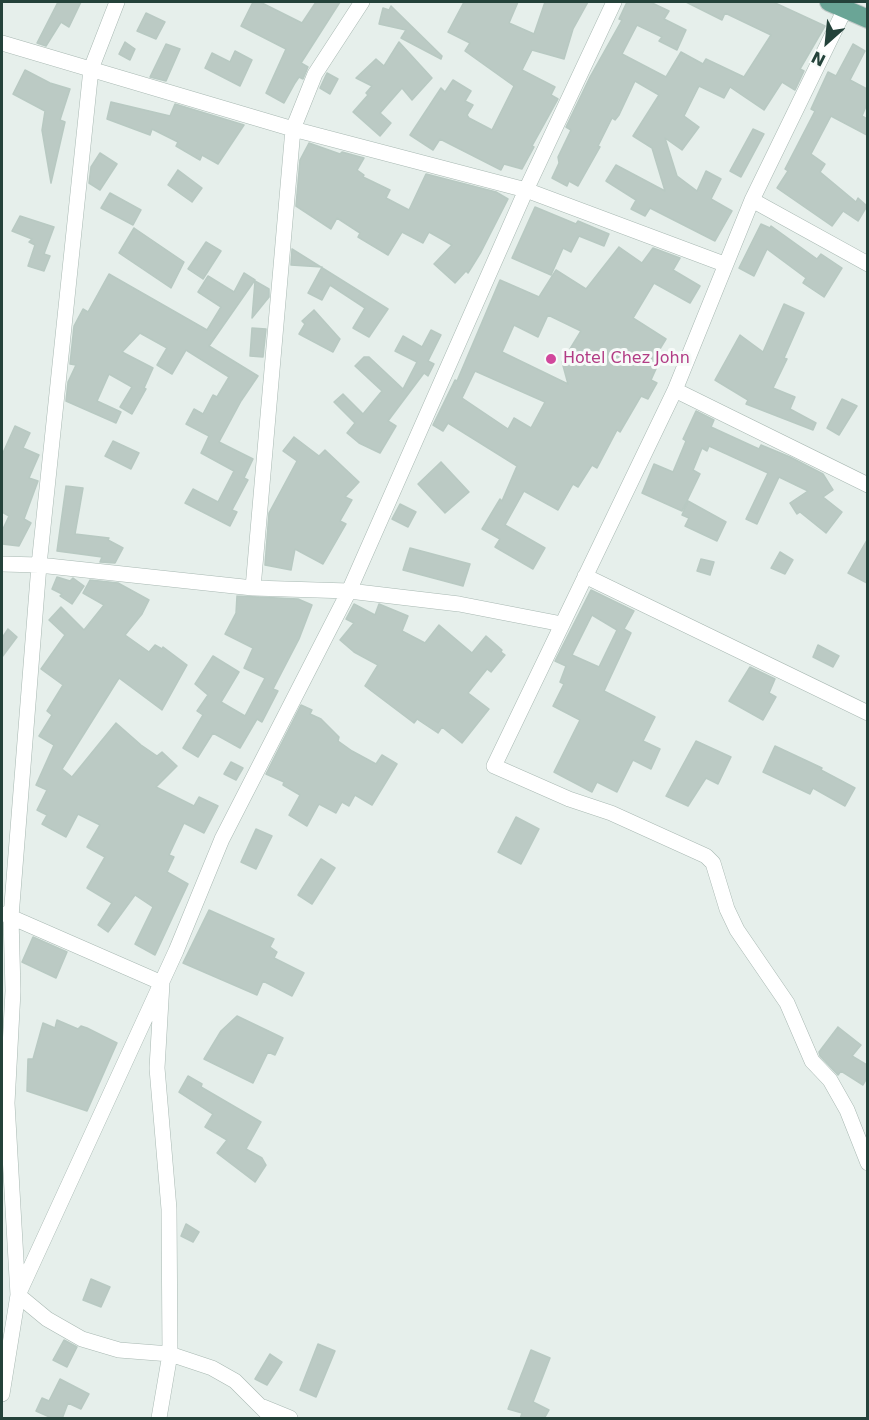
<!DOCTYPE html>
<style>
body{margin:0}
#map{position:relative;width:869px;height:1420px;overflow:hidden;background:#e6efeb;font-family:"DejaVu Sans",sans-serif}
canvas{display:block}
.frame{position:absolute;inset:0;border:3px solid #24423a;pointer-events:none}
.north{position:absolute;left:797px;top:12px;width:60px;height:60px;-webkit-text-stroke:4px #f7fbf9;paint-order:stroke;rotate:207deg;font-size:16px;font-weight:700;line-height:24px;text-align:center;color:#24423a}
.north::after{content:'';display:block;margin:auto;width:21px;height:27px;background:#24423a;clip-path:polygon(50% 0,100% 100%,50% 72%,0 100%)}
</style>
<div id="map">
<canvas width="869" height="1420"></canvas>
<div class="frame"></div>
<div class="north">N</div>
</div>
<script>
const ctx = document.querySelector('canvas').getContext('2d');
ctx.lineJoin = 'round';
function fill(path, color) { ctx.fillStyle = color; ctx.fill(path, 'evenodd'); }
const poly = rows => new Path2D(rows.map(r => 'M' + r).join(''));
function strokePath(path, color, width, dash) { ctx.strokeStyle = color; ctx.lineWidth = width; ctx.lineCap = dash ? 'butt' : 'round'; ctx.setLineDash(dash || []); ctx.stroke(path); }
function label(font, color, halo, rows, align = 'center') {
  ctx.font = font + ' "DejaVu Sans",sans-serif'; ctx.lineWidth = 6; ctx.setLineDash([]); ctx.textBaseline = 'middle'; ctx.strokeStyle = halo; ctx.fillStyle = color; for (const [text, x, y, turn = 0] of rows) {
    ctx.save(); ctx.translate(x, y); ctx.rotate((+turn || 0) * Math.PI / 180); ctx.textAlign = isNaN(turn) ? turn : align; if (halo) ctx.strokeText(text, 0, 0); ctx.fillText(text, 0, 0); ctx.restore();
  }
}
const building = poly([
 [58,2,81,2,69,27,61,22,46,46,37,43,58,2],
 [253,2,260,2,302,23,316,2,340,2,301,63,308,67,303,79,299,77,295,83,284,103,266,93,286,49,241,26,253,2],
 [464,2,518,2,509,23,534,34,545,2,588,2,573,29,564,59,532,50,522,70,555,87,551,95,558,99,532,146,534,147,522,169,504,164,501,170,440,139,433,150,410,135,441,88,445,92,453,80,471,91,465,101,473,105,467,115,469,118,492,130,514,86,465,51,470,43,448,32,464,2],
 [627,2,650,2,669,11,664,19,686,30,677,50,659,41,662,37,637,25,622,54,666,77,681,52,703,64,706,59,744,77,771,35,725,13,722,20,686,2,773,2,825,26,800,69,804,71,795,90,782,82,764,110,730,87,724,98,699,86,684,116,699,127,682,150,665,138,677,176,697,191,706,171,721,179,711,199,732,211,715,241,650,208,645,216,631,209,636,200,606,181,616,165,665,191,652,148,633,136,659,95,635,81,619,115,615,120,612,118,598,146,600,147,578,186,569,181,567,186,552,178,559,163,558,157,571,130,566,127,590,77,622,20,619,19,627,2],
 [391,6,442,56,441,59,401,38,406,30,379,24,383,8,389,10,391,6],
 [146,13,165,22,156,39,137,31,146,13],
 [125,42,135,49,130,60,119,54,125,42],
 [399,42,432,78,412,100,402,88,380,113,391,123,380,136,353,112,368,95,366,93,372,86,356,78,376,59,384,66,399,42],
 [166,44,180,49,166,81,150,77,166,44],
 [853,44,865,51,850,80,867,89,867,104,862,116,867,119,867,135,831,116,811,154,825,164,820,172,856,202,858,198,867,206,858,221,843,211,832,226,777,188,788,171,785,169,815,111,811,109,828,72,836,76,853,44],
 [235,51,252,60,240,86,205,68,212,53,230,62,235,51],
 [25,70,50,83,70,89,60,120,65,122,51,183,42,130,45,111,13,94,25,70],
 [327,73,338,79,330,94,320,88,327,73],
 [111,102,170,116,175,104,244,125,218,164,202,155,200,160,176,146,178,142,152,129,150,135,107,119,111,102],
 [753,129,764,134,741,177,730,171,753,129],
 [309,143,340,154,342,152,364,158,357,170,364,175,363,177,390,190,386,198,409,210,426,174,496,192,508,199,481,252,468,273,466,271,455,283,434,264,452,245,429,232,423,243,402,232,388,255,358,237,360,233,337,218,331,229,296,206,300,160,309,143],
 [100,153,117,164,100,190,89,183,91,167,100,153],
 [178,170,202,188,192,202,168,185,178,170],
 [110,193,141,210,133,225,101,208,110,193],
 [535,207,576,224,578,221,609,234,604,246,579,236,571,252,563,248,551,275,512,258,535,207],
 [20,216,54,227,44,254,50,256,44,271,28,266,35,245,29,242,32,239,12,231,20,216],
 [761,224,770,228,771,226,817,259,821,254,842,268,824,297,803,283,806,278,767,249,754,276,739,268,761,224],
 [134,228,184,262,171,288,119,253,134,228],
 [206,242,221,251,203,279,188,269,206,242],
 [619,247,642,263,653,248,680,258,673,270,700,286,690,303,654,283,633,318,666,339,655,357,660,360,651,380,657,383,648,399,641,396,620,432,617,430,597,468,592,465,578,487,573,484,558,510,524,491,505,525,545,548,533,569,495,547,500,539,482,529,500,499,502,501,517,466,448,423,443,431,433,425,455,380,457,381,500,280,539,297,556,270,586,289,619,247],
 [548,315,581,331,562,362,568,384,502,352,514,325,538,337,548,315],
 [475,371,545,402,531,428,514,418,508,429,462,398,475,371],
 [292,249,388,309,369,337,353,328,365,308,330,285,322,300,308,293,322,267,291,265,292,249],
 [244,273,255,280,209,346,258,376,241,401,219,442,253,459,244,478,248,480,232,510,237,512,230,526,185,503,193,489,218,502,234,471,201,453,209,436,186,424,194,409,203,414,213,395,217,397,229,377,186,350,172,374,157,365,167,348,140,333,122,352,153,368,144,388,146,389,132,414,120,407,132,387,109,374,97,401,121,412,116,423,66,401,68,382,76,365,70,364,74,326,83,309,88,312,109,274,207,330,221,307,198,292,208,276,234,292,244,273],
 [255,281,269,289,269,297,252,318,255,281],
 [784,304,804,313,784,358,787,359,773,388,795,397,790,409,816,423,813,430,746,404,748,400,715,380,740,335,763,352,784,304],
 [314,310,340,339,333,352,299,334,305,324,302,321,314,310],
 [252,328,266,329,263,357,250,356,252,328],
 [431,330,441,335,428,361,434,364,428,376,424,373,388,421,396,426,380,453,359,443,347,433,355,423,334,402,343,394,363,414,382,391,355,366,364,357,369,357,403,389,417,362,395,351,403,336,422,347,431,330],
 [842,399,857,406,839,435,827,428,842,399],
 [696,411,714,420,711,427,759,449,761,445,790,457,823,474,833,490,823,497,842,512,826,533,800,512,797,514,790,503,808,491,779,477,757,524,746,519,768,473,709,446,707,451,702,448,693,470,700,474,682,511,642,493,654,464,673,472,686,441,683,439,696,411],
 [15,426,30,433,23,448,39,455,29,478,38,481,24,519,31,523,19,546,2,544,2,531,9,516,2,512,2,455,15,426],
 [294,437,319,456,325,450,359,482,345,497,352,500,340,521,346,524,323,564,295,549,291,570,265,565,269,513,297,461,283,451,294,437],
 [113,441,139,453,131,469,105,456,113,441],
 [441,462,469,492,445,513,418,484,441,462],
 [66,486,83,488,75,534,109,538,108,540,123,548,115,563,100,562,102,557,57,551,66,486],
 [688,501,726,522,717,541,685,526,689,518,682,515,688,501],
 [400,504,416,512,408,527,392,519,400,504],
 [867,540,867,583,848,573,867,540],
 [410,548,470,564,463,586,403,570,410,548],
 [780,552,793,560,785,574,771,568,780,552],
 [701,559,714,562,710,575,697,571,701,559],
 [57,577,70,581,73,578,84,586,72,604,60,596,62,594,52,589,57,577],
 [90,580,118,583,149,600,142,614,125,635,149,652,155,645,162,649,163,647,187,665,162,710,119,678,62,769,72,777,116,723,141,745,157,756,162,752,177,766,156,787,194,806,199,797,218,806,204,833,184,823,169,855,174,857,167,872,188,884,155,955,135,944,153,907,135,895,108,932,98,925,112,903,87,888,105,857,87,847,100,825,78,814,66,837,42,824,47,815,37,810,47,790,36,785,54,745,39,736,52,715,47,711,63,685,41,669,65,635,49,620,61,607,84,630,104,605,83,593,90,580],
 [591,590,634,611,624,629,631,633,604,691,655,717,643,741,660,749,651,769,633,760,617,792,597,782,592,792,554,772,580,720,553,706,564,684,560,682,566,666,555,661,591,590],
 [592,615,617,630,599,667,572,655,592,615],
 [237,596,298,599,312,605,299,639,273,689,278,691,262,722,257,719,240,748,213,733,198,757,183,748,203,715,197,711,208,695,195,684,213,656,239,672,221,702,245,716,265,678,244,668,253,648,225,634,236,613,237,596],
 [354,604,375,615,379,604,408,616,402,631,425,643,439,625,472,653,486,636,502,650,501,652,505,655,491,672,487,669,468,693,489,709,462,743,442,727,438,733,417,719,414,723,365,686,378,665,354,652,340,640,354,623,346,619,354,604],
 [8,629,17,637,2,657,2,638,8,629],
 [818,645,839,656,833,667,813,657,818,645],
 [750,667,775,679,769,693,776,697,763,720,729,701,750,667],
 [301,705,312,710,310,714,321,719,339,737,338,741,352,751,376,764,382,755,397,764,372,805,355,795,349,806,342,802,336,813,319,804,307,826,289,815,300,795,283,785,284,782,266,774,301,705],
 [696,741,731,757,718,784,706,778,688,806,666,796,696,741],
 [775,746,822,768,821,770,855,788,845,806,813,788,810,794,763,772,775,746],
 [231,762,243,768,236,780,224,774,231,762],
 [516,817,539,829,521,864,498,852,516,817],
 [256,829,272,836,256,869,241,862,256,829],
 [321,859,335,868,312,904,298,895,321,859],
 [209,910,274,939,270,947,277,952,274,958,304,973,292,996,263,981,257,995,183,963,209,910],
 [33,937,67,952,56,978,22,962,33,937],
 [237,1016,283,1038,275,1055,268,1052,253,1083,204,1059,221,1031,237,1016],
 [57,1020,78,1029,81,1026,87,1028,117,1043,87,1111,27,1091,28,1059,33,1059,43,1023,55,1028,57,1020],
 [838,1027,861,1045,852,1056,867,1065,867,1078,863,1085,841,1071,838,1075,820,1056,819,1052,838,1027],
 [188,1076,202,1084,201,1087,261,1122,246,1149,262,1158,266,1165,255,1182,217,1153,227,1140,205,1127,213,1114,179,1092,188,1076],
 [186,1224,199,1232,193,1242,181,1236,186,1224],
 [91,1279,110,1287,101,1307,83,1300,91,1279],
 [64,1340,77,1347,67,1367,53,1360,64,1340],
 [318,1344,335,1351,316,1397,300,1390,318,1344],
 [531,1350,550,1358,533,1402,549,1410,544,1419,520,1419,522,1413,508,1409,531,1350],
 [270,1354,282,1362,267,1385,255,1379,270,1354],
 [60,1379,89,1394,81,1409,68,1403,62,1419,54,1419,36,1411,42,1398,49,1401,60,1379]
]);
const street = poly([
 [845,9,752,200,675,390,494,766,569,799,611,813,706,856,713,863,727,909,737,930,787,1003,812,1061,830,1080,847,1110,868,1163],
 [2,43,293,129,526,190,724,264],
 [752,200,868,264],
 [675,390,868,485],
 [2,564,39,565,253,588,349,591,459,604,562,624],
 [585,576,868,713],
 [253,588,293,129,315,74,362,2],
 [4,914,162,983,157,1068,169,1209,170,1354,159,1418],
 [18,1295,176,951,222,839,349,591,526,190,614,2],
 [18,1295,47,1319,82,1339,119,1350,170,1354,212,1368,235,1381,272,1418],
 [2,1394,18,1295,7,1103,13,991,11,917,39,565,91,69,117,2],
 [263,1407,290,1418]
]);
const primary = poly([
 [829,2,868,19]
]);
const markers = [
 [551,359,6,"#d1479c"]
];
const hotelNames = [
 ["Hotel Chez John",563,359]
];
fill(building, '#bbcac4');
strokePath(building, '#b8c9c2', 1.5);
strokePath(street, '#a8b8b2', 16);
strokePath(primary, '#c2cac8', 20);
strokePath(street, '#fff', 15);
strokePath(primary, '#6aa596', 18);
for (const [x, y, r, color] of markers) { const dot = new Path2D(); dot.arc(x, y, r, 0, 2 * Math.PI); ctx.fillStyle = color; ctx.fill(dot); strokePath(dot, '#f7fbf9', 2); }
label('16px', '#b23c85', '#f7fbf9', hotelNames, 'left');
</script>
